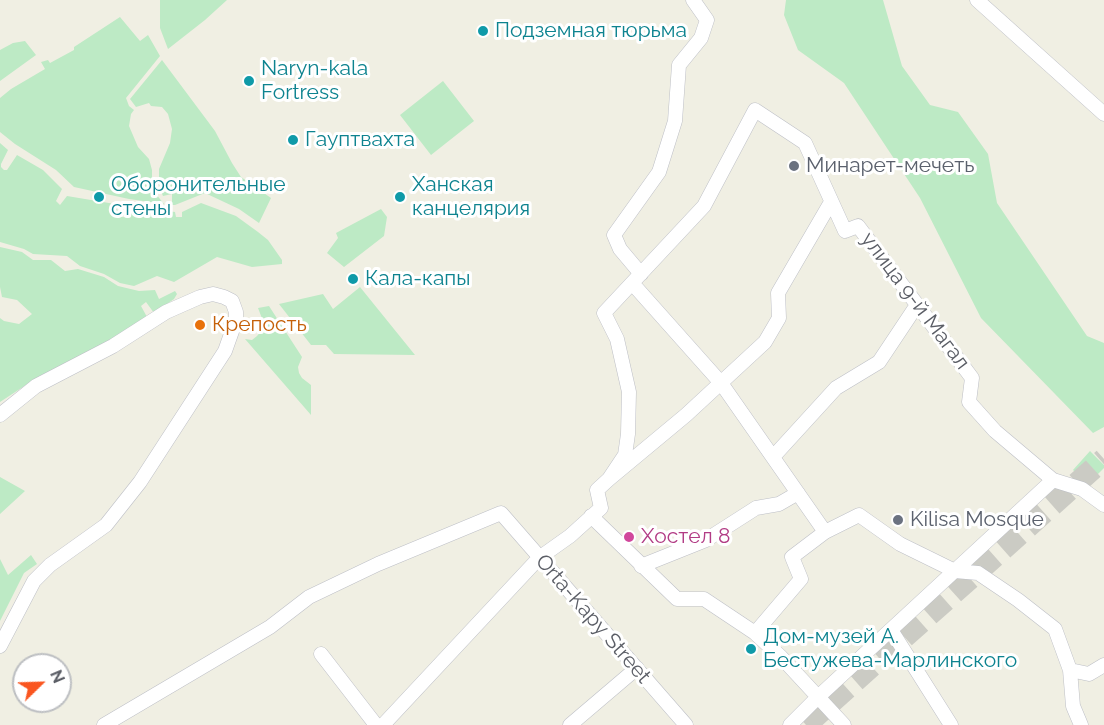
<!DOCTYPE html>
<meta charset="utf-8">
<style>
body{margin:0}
#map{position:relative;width:1104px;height:725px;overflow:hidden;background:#f0efe3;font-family:Raleway,sans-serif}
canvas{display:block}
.north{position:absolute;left:12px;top:653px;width:60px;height:60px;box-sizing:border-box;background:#fff;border:2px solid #bdbfc2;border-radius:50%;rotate:67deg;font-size:16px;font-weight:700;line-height:24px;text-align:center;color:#5b5e66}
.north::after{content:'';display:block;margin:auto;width:21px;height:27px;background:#fa551f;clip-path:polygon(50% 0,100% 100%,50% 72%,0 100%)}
</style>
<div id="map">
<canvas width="1104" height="725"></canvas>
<div class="north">N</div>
</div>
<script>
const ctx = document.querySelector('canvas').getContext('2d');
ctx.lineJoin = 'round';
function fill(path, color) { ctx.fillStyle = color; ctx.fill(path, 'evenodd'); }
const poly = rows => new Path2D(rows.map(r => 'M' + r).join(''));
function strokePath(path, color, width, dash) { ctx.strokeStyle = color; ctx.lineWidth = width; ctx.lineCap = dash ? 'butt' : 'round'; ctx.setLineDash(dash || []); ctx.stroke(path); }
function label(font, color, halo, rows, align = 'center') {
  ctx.font = font + ' Raleway,sans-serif'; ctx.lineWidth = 6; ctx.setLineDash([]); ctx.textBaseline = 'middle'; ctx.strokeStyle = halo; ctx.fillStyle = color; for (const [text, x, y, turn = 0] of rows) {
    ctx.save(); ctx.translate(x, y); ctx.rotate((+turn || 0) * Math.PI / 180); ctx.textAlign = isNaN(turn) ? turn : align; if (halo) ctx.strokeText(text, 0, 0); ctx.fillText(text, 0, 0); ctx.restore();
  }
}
const green = poly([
 [160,0,227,0,205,20,168,49,160,28],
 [786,0,883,0,902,66,930,105,958,112,988,154,997,203,1087,336,1104,343,1104,427,1093,433,981,318,920,198,844,83,798,50,784,15],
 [120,17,140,41,148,35,160,56,126,98,129,106,134,110,131,114,129,126,138,147,149,159,152,170,152,189,164,204,129,199,74,187,56,170,15,144,0,132,0,98,11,89,45,69,41,62,48,60,50,63,74,50,74,47],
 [25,41,36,55,0,81,0,50,13,43],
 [162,60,215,131,232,163,241,177,271,198,259,223,239,209,205,193,175,205,172,205,172,194,163,196,159,187,159,169,170,143,172,129,168,114,162,107,151,106,149,103,136,107,130,99],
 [443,81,474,121,431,155,400,115],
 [0,143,8,150,1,164,1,167,4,170,7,170,17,155,43,170,62,189,56,201,60,205,67,196,115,204,120,217,126,217,127,206,175,212,176,217,182,217,182,212,201,203,236,216,258,232,268,240,282,260,282,264,252,267,217,257,174,282,157,276,134,286,120,283,104,274,80,266,67,256,33,254,24,249,0,242],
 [381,209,387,217,384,236,344,267,327,253,338,238,336,233],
 [0,247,22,252,33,260,51,260,65,271,78,269,104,277,118,286,139,291,155,290,159,299,175,291,177,294,174,299,154,313,146,302,141,306,147,317,111,344,32,381,0,402,0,318,4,321,19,324,32,314,17,300,2,297,0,287],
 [360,287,415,355,334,354,326,345,311,345,279,304,323,294,333,309],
 [269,306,302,357,298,367,299,373,302,378,311,385,311,415,245,339,252,340,257,336,262,330,263,321,258,308],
 [1090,451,1104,465,1104,468,1088,484,1073,470],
 [0,477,25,491,0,514],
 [31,555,37,564,24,573,0,621,0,559,8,575]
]);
const trunkTunnel = poly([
 [806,725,1104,459]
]);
const minor = poly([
 [977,0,1104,114],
 [641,274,620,249,614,235,659,172,675,121,679,65,701,38,707,20,693,0],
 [632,283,721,383,825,532,859,515,900,544,955,571,978,573,1018,600,1055,629,1070,670,1073,706,1081,725],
 [0,415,36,386,113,346,166,312,200,297,213,294,224,297,232,301,236,312,236,320,225,351,140,482,106,525,50,565,34,581,0,646],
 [773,457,836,388,879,362,917,305],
 [609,479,625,455,628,434,629,392,617,339,604,313,704,206,755,110,805,143,845,231,858,226,972,378,969,402,995,431,1053,480,1082,489,1104,505],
 [591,516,677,599,704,599,755,633,781,657,844,725],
 [641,566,706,540,756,508,779,504,798,493],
 [891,630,951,725],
 [755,633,801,579,792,557,825,532],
 [321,654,376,725],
 [1070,670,1089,674,1104,665],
 [104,725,270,627,309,597,378,564,501,513,686,725],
 [383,725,539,558,570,536,601,508,597,490,609,479,686,415,765,342,779,318,778,293,831,202],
 [570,725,637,668],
 [790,725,818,697,1053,480]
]);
const markers = [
 [483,31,6,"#0f9aa8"],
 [249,81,6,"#0f9aa8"],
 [293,140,6,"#0f9aa8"],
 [794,166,6,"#6b7280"],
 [99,197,6,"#0f9aa8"],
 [400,197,6,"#0f9aa8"],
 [353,279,6,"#0f9aa8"],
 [200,325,6,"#e8710a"],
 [898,520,6,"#6b7280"],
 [629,537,6,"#d1479c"],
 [751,649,6,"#0f9aa8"]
];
const cultureNames = [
 ["Подземная тюрьма",495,31],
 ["Naryn-kala",261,69],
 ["Fortress",261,93],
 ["Гауптвахта",305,140],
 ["Оборонительные",111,185],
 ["стены",111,209],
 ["Ханская",412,185],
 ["канцелярия",412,209],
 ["Кала-капы",365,279],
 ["Дом-музей А.",763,637],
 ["Бестужева-Марлинского",763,661]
];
const worshipNames = [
 ["Минарет-мечеть",806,166],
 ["Kilisa Mosque",910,520]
];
const streetNames = [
 ["улица 9-й Магал",915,301,53],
 ["Orta-Kapy Street",593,619,49]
];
const foodNames = [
 ["Крепость",212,325]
];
const hotelNames = [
 ["Хостел 8",641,537]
];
fill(green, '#bdeac5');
strokePath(trunkTunnel, '#cbcbc4', 22, [22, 11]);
strokePath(minor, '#bdbfc6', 15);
strokePath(minor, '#fff', 14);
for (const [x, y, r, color] of markers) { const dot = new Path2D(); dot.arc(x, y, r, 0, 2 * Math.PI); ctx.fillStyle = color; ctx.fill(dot); strokePath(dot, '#fff', 2); }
label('21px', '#0d838f', '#fff', cultureNames, 'left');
label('21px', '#5b616d', '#fff', worshipNames, 'left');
label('21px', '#5b5e66', '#fff', streetNames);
label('21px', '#c56008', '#fff', foodNames, 'left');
label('21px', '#b23c85', '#fff', hotelNames, 'left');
</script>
